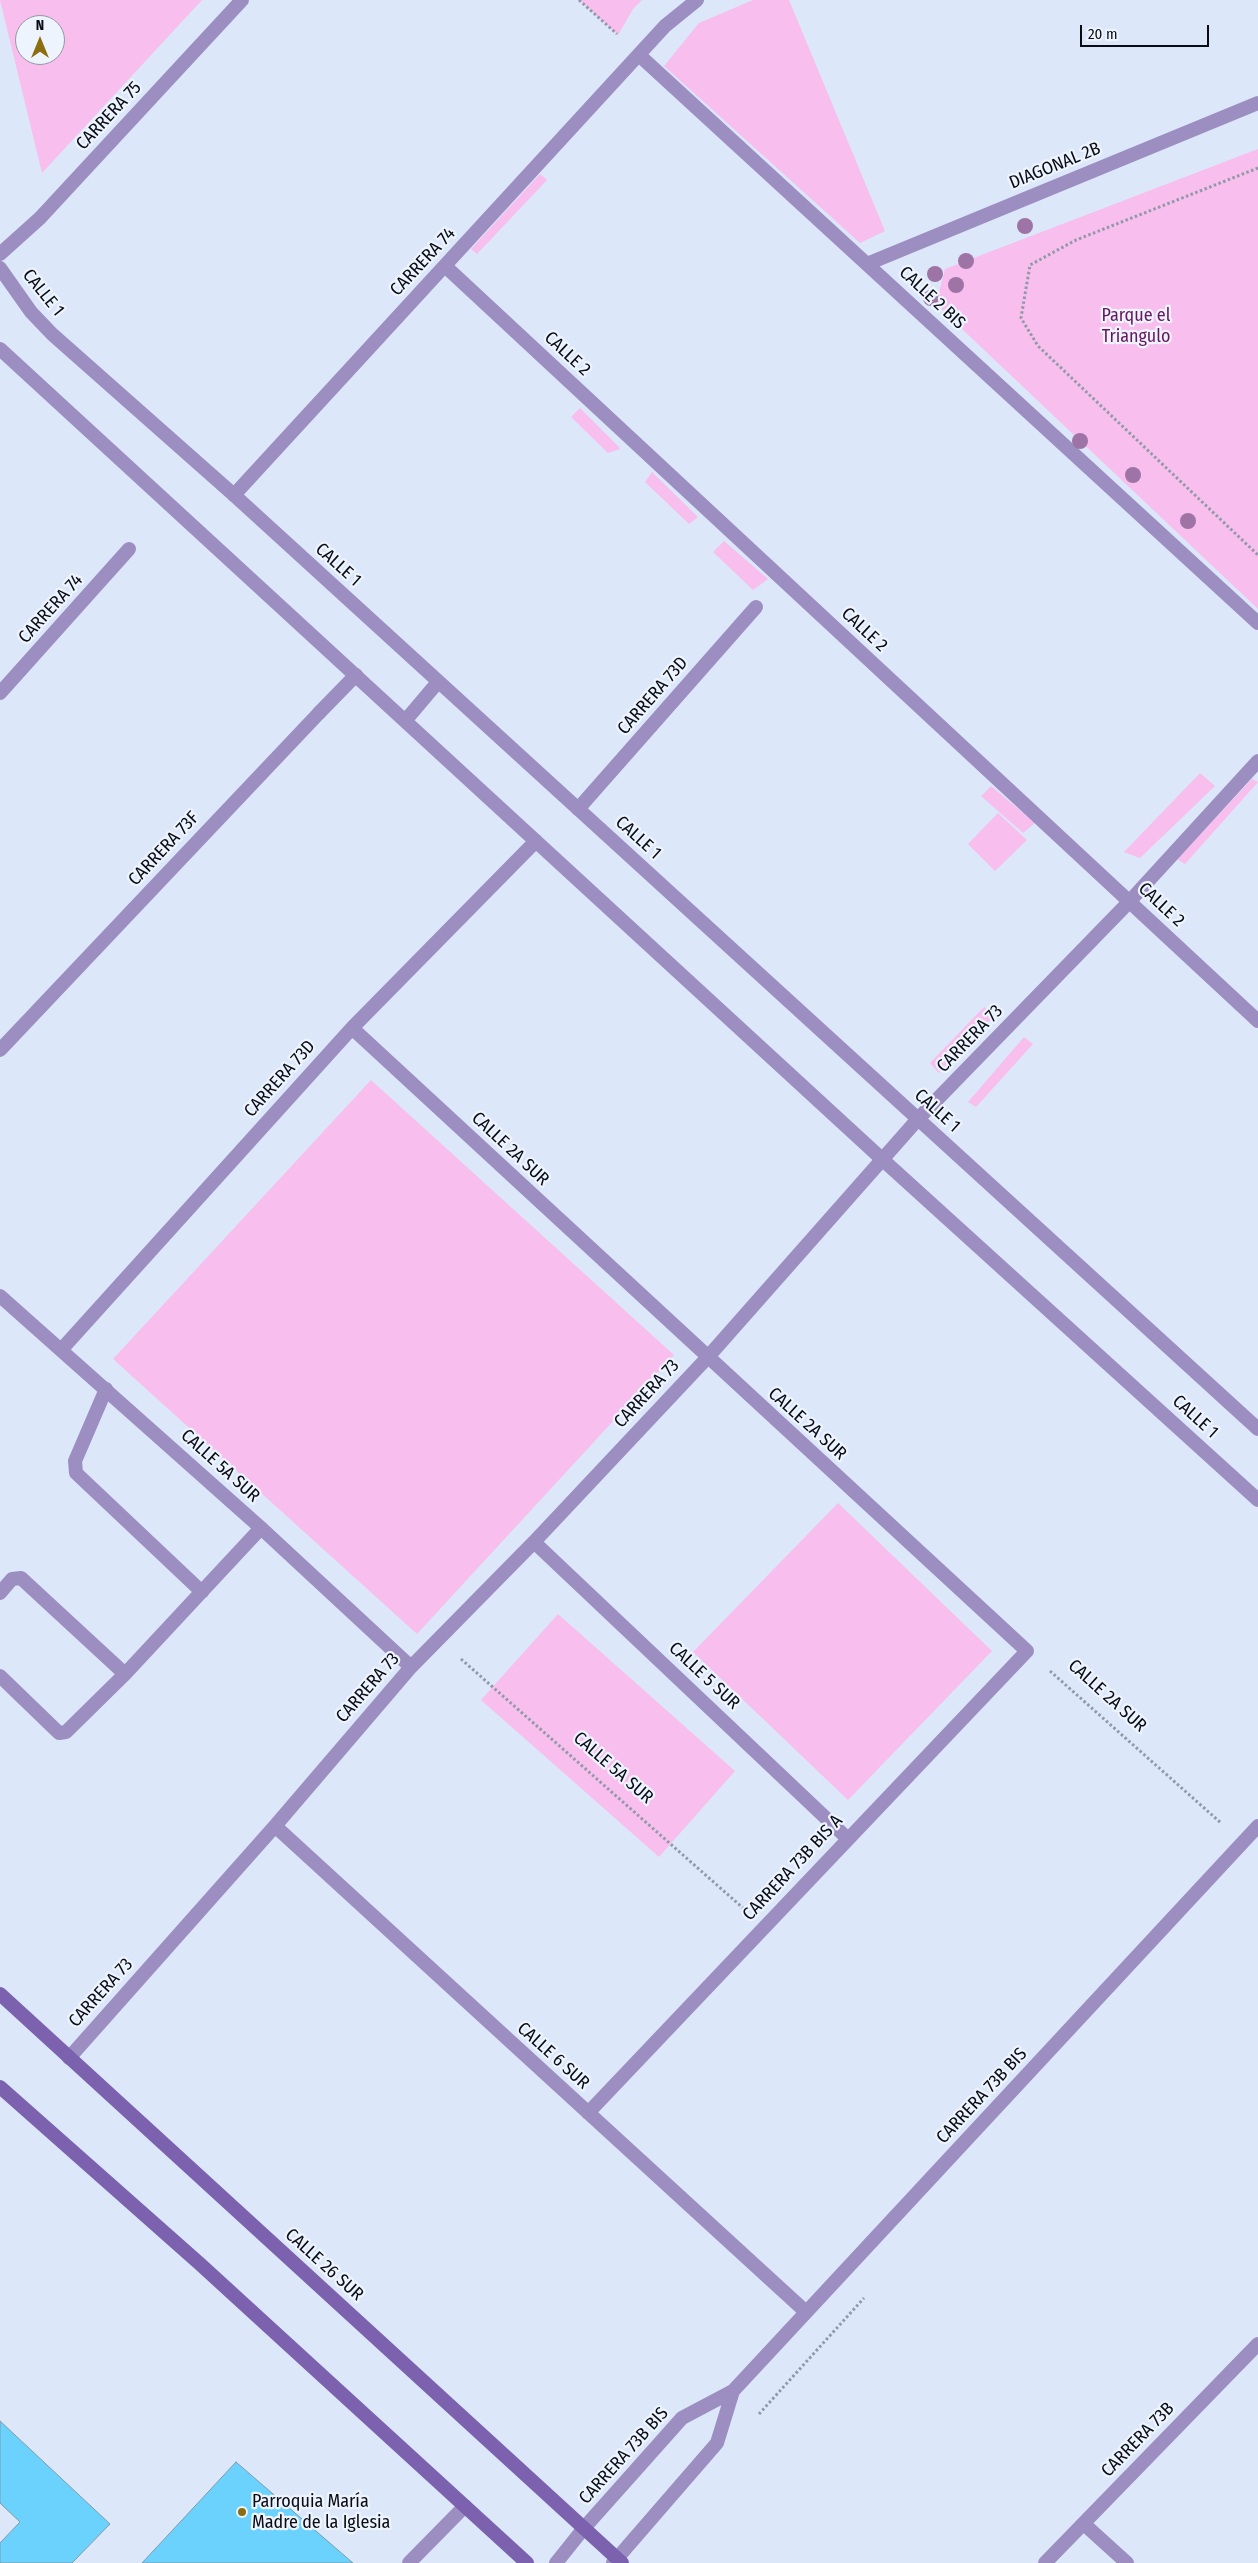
<!DOCTYPE html>
<meta charset="utf-8">
<style>
body{margin:0}
#map{position:relative;width:1258px;height:2563px;overflow:hidden;background:#dce7fa;font-family:"Fira Sans Condensed",sans-serif}
canvas{display:block}
.north{position:absolute;left:15px;top:15px;width:50px;height:50px;box-sizing:border-box;background:#eef4fe;border:1px solid #9297a0;border-radius:50%;rotate:0deg;font-size:14px;font-weight:700;line-height:20px;text-align:center;color:#080c14}
.north::after{content:'';display:block;margin:auto;width:18px;height:22px;background:#8c6e10;clip-path:polygon(50% 0,100% 100%,50% 72%,0 100%)}
.scale{position:absolute;left:1080px;top:25px;width:129px;height:22px;box-sizing:border-box;border:2px solid #080c14;border-top:0;padding-left:6px;font-size:15px;line-height:18px;white-space:nowrap;color:#080c14;-webkit-text-stroke:4px #eef4fe;paint-order:stroke}
</style>
<div id="map">
<canvas width="1258" height="2563"></canvas>
<div class="north">N</div>
<div class="scale">20 m</div>
</div>
<script>
const ctx = document.querySelector('canvas').getContext('2d');
ctx.lineJoin = 'round';
function fill(path, color) { ctx.fillStyle = color; ctx.fill(path, 'evenodd'); }
const poly = rows => new Path2D(rows.map(r => 'M' + r).join(''));
function strokePath(path, color, width, dash) { ctx.strokeStyle = color; ctx.lineWidth = width; ctx.lineCap = dash ? 'butt' : 'round'; ctx.setLineDash(dash || []); ctx.stroke(path); }
function label(font, color, halo, rows, align = 'center') {
  ctx.font = font + ' "Fira Sans Condensed",sans-serif'; ctx.lineWidth = 4.5; ctx.setLineDash([]); ctx.textBaseline = 'middle'; ctx.strokeStyle = halo; ctx.fillStyle = color; for (const [text, x, y, turn = 0] of rows) {
    ctx.save(); ctx.translate(x, y); ctx.rotate((+turn || 0) * Math.PI / 180); ctx.textAlign = isNaN(turn) ? turn : align; if (halo) ctx.strokeText(text, 0, 0); ctx.fillText(text, 0, 0); ctx.restore();
  }
}
const green = poly([
 [0,0,202,0,42,173],
 [25,25,55,25,55,55,25,55],
 [579,0,642,0,633,9,618,35],
 [753,0,789,0,885,231,860,243,664,66,699,23],
 [1258,149,1258,609,944,312,937,300,945,269],
 [540,174,547,180,477,254,471,249],
 [580,408,620,448,620,449,608,453,571,417],
 [652,472,698,517,689,524,645,482],
 [724,541,768,579,753,590,713,552],
 [1200,773,1215,786,1140,858,1124,852],
 [1252,779,1258,782,1185,864,1177,859],
 [991,786,1035,823,1023,833,981,796],
 [998,813,1027,840,995,871,968,844],
 [984,1007,995,1015,939,1073,930,1063],
 [1024,1037,1033,1044,976,1107,968,1102],
 [371,1080,674,1355,417,1634,113,1359],
 [838,1503,992,1651,848,1800,693,1652],
 [558,1614,735,1771,659,1857,481,1700]
]);
const building = poly([
 [0,2421,110,2524,72,2563,0,2563,0,2543,20,2522,0,2503,0,2421],
 [236,2462,353,2563,142,2563,236,2462]
]);
const path = poly([
 [579,0,617,34],
 [1258,168,1076,240,1030,265,1021,318,1038,346,1258,555],
 [461,1659,743,1908],
 [1050,1671,1221,1823],
 [759,2414,864,2298]
]);
const service = poly([
 [106,1389,75,1461,76,1473,202,1592],
 [0,1593,12,1579,21,1578,125,1674],
 [0,1676,59,1733,66,1732,125,1674,261,1528]
]);
const pedestrian = poly([
 [319,713,356,675],
 [578,809,756,607]
]);
const minor = poly([
 [639,55,1258,623],
 [867,264,1258,103],
 [445,266,1258,1021],
 [234,495,665,26,697,0],
 [0,693,129,549],
 [352,1028,1027,1651,588,2113],
 [0,1050,319,713],
 [0,1296,261,1528,411,1667],
 [61,1350,352,1028,536,841],
 [534,1542,847,1838],
 [275,1826,806,2312],
 [69,2058,275,1826,411,1667,534,1542,707,1358,918,1119,1129,902,1258,761],
 [1084,2524,1127,2563],
 [409,2563,465,2506],
 [1045,2563,1258,2344]
]);
const tertiary = poly([
 [0,254,40,218,242,0],
 [0,268,31,312,52,334,234,495,1258,1429],
 [0,349,883,1160,1258,1500],
 [405,721,438,682],
 [556,2563,584,2528,682,2418,733,2391,1258,1826],
 [613,2563,717,2443,733,2391]
]);
const secondary = poly([
 [0,1994,622,2563],
 [0,2087,200,2264,527,2563]
]);
const trees = [
 [1025,226],
 [966,261],
 [935,274],
 [956,285],
 [931,298],
 [1080,441],
 [1133,475],
 [1188,521]
];
const markers = [
 [242,2512,5,"#8c6e10"]
];
const streetNames = [
 ["CARRERA 75",109,116,-47],
 ["DIAGONAL 2B",1055,166,-22],
 ["CARRERA 74",423,262,-47],
 ["CALLE 1",43,293,51],
 ["CALLE 2 BIS",932,298,43],
 ["CALLE 2",567,354,43],
 ["CALLE 1",338,565,42],
 ["CARRERA 74",51,609,-48],
 ["CALLE 2",864,630,43],
 ["CARRERA 73D",653,696,-49],
 ["CALLE 1",638,838,42],
 ["CARRERA 73F",164,849,-47],
 ["CALLE 2",1161,905,43],
 ["CARRERA 73",970,1039,-46],
 ["CARRERA 73D",280,1079,-48],
 ["CALLE 1",937,1111,42],
 ["CALLE 2A SUR",510,1149,43],
 ["CARRERA 73",647,1394,-47],
 ["CALLE 1",1195,1417,42],
 ["CALLE 2A SUR",807,1424,42],
 ["CALLE 5A SUR",220,1466,42],
 ["CALLE 5 SUR",704,1676,43],
 ["CARRERA 73",368,1688,-49],
 ["CALLE 2A SUR",1107,1696,42],
 ["CALLE 5A SUR",613,1768,41],
 ["CARRERA 73B BIS A",793,1868,-47],
 ["CARRERA 73",101,1993,-48],
 ["CALLE 6 SUR",553,2056,42],
 ["CARRERA 73B BIS",982,2096,-47],
 ["CALLE 26 SUR",324,2265,42],
 ["CARRERA 73B",1138,2440,-46],
 ["CARRERA 73B BIS",624,2456,-48]
];
const parkNames = [
 ["Parque el",1136,316],
 ["Triangulo",1136,337]
];
const poiNames = [
 ["Parroquia María",252,2502],
 ["Madre de la Iglesia",252,2523]
];
fill(green, '#f8beee');
fill(building, '#6bd2fd');
strokePath(building, '#809ba8', 1);
strokePath(path, '#9099a8', 3, [2.5, 2.5]);
strokePath(service, '#9d8ec2', 14);
strokePath(pedestrian, '#9d8ec2', 14);
strokePath(minor, '#9d8ec2', 14);
strokePath(tertiary, '#9d8ec2', 14);
strokePath(secondary, '#7b61ae', 14);
ctx.fillStyle = '#9d74a5';
for (const [x, y] of trees) { ctx.beginPath(); ctx.arc(x, y, 8, 0, 2 * Math.PI); ctx.fill(); }
for (const [x, y, r, color] of markers) { const dot = new Path2D(); dot.arc(x, y, r, 0, 2 * Math.PI); ctx.fillStyle = color; ctx.fill(dot); strokePath(dot, '#eef4fe', 2); }
label('18px', '#080c14', '#eef4fe', streetNames);
label('18px', '#691660', '#eef4fe', parkNames);
label('18px', '#080c14', '#eef4fe', poiNames, 'left');
</script>
